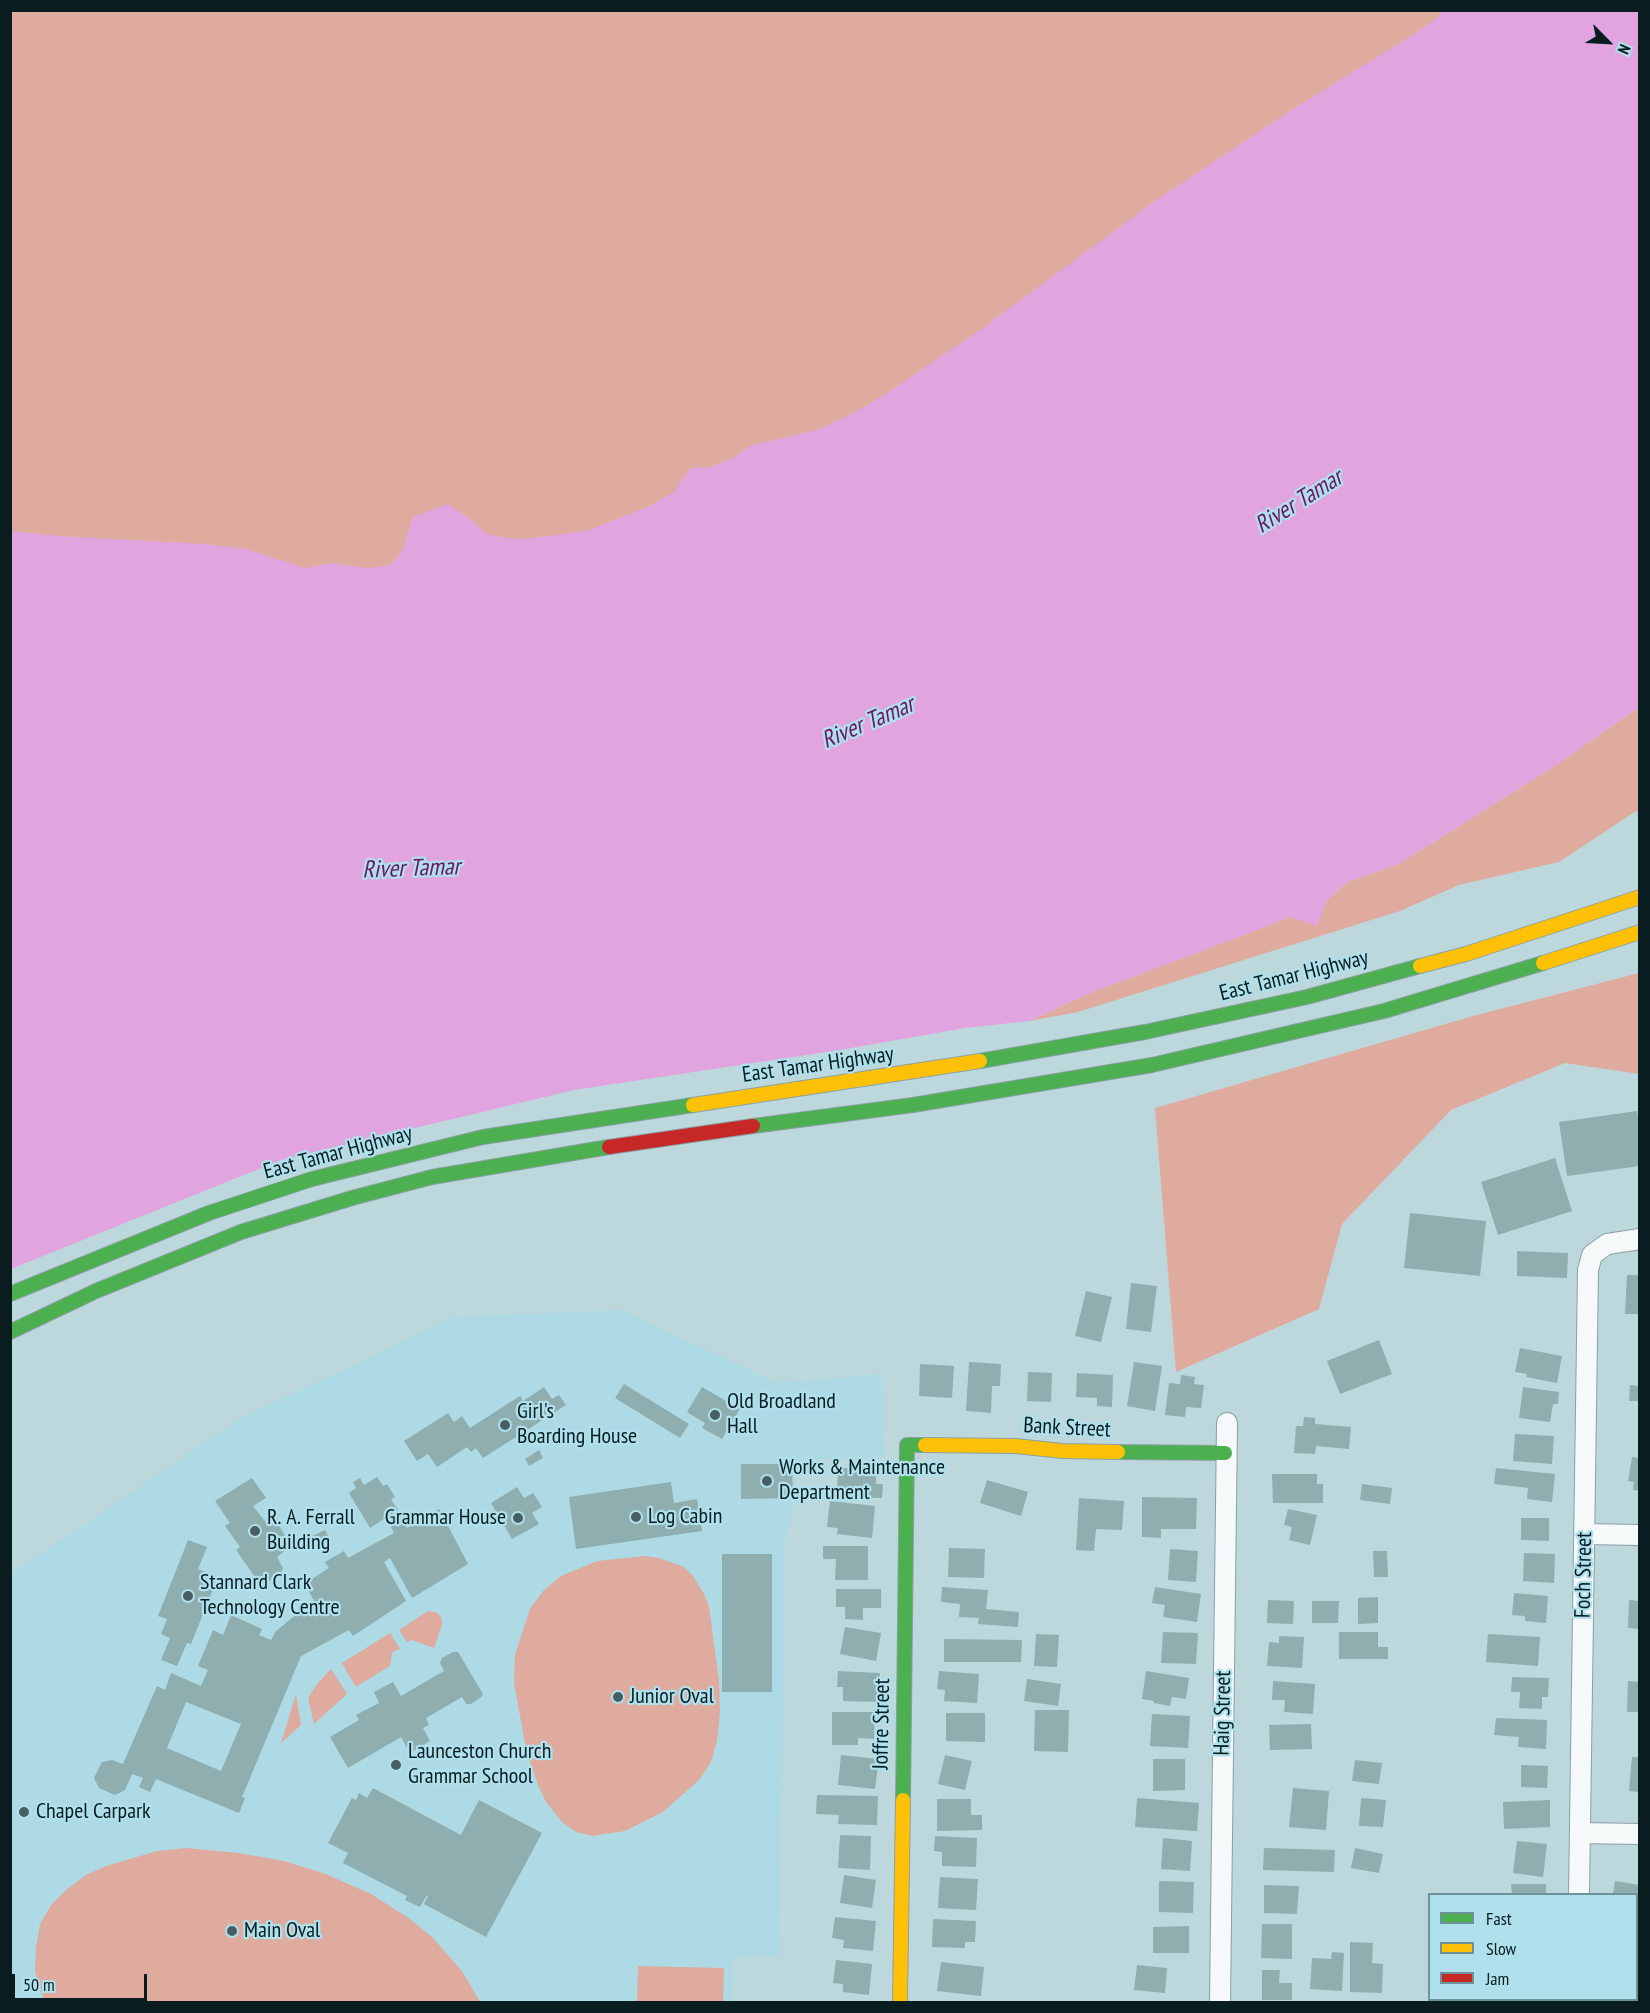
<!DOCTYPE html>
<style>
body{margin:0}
#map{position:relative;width:1650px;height:2013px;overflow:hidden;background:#bdd8dd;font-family:"PT Sans Narrow",sans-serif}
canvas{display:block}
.frame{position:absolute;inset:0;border:12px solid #091d21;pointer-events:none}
.legend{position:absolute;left:1428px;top:1893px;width:210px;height:108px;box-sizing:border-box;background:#afe0eb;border:2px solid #6d929a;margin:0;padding:8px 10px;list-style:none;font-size:18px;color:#091d21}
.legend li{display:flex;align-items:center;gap:12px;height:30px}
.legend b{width:30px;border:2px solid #6d929a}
.north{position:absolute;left:1578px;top:12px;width:60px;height:60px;-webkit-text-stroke:4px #afe0eb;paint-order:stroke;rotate:114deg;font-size:16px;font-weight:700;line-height:24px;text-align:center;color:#091d21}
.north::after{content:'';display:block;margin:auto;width:21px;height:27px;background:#091d21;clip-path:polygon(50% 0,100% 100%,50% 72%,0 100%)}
.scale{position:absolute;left:12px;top:1974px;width:135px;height:27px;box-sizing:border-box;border:3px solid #091d21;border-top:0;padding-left:8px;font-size:18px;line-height:21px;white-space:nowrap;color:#091d21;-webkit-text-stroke:4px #afe0eb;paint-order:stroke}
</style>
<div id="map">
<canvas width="1650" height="2013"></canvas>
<div class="frame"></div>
<ul class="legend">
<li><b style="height:8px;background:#4caf50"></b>Fast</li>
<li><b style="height:8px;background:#ffc107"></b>Slow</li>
<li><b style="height:8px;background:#c62828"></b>Jam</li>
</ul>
<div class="north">N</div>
<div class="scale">50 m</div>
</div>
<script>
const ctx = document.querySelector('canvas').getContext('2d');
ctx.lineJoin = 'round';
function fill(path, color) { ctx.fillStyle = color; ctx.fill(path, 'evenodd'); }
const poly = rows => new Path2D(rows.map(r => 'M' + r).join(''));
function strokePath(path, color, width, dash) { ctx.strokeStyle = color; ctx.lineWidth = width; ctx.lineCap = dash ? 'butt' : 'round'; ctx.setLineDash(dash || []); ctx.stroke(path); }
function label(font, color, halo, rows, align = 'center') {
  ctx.font = font + ' "PT Sans Narrow",sans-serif'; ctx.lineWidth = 4.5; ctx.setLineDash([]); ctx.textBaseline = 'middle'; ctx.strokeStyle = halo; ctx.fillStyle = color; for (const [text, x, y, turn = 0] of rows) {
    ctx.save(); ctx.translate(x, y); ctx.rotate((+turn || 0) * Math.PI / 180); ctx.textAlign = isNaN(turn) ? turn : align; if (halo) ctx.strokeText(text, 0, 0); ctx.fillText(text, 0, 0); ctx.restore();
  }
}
const built = poly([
 [623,1310,776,1383,882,1374,884,1457,795,1460,795,1501,785,1543,779,1956,733,1956,733,2002,11,2002,11,1574,240,1419,453,1317]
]);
const green = poly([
 [11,11,1539,11,657,586,11,792],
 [1639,707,1639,811,1633,813,1559,862,1459,885,1400,911,1078,1012,1029,1021,1090,993,1291,917,1317,925,1326,901,1349,881,1397,865,1558,764],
 [1639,973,1639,1074,1565,1063,1451,1110,1342,1224,1319,1309,1176,1372,1155,1108,1473,1016],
 [645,1556,659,1558,684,1567,693,1576,704,1594,709,1607,719,1680,720,1713,717,1741,711,1762,700,1779,663,1812,625,1831,592,1836,576,1832,562,1822,546,1802,538,1785,526,1749,514,1683,515,1655,530,1609,543,1591,561,1576,597,1561],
 [428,1611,438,1613,442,1619,442,1625,434,1648,412,1640,407,1642,399,1630],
 [390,1633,400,1649,392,1652,390,1666,356,1687,342,1663],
 [331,1669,347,1694,314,1724,308,1698,317,1684],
 [296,1694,301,1725,281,1743],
 [186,1848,239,1853,284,1861,326,1874,371,1894,410,1919,433,1938,462,1971,480,2002,45,2002,35,1972,36,1948,40,1924,51,1905,66,1890,86,1875,106,1866,157,1851],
 [638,1966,724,1968,723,2002,637,2002]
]);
const water = poly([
 [1441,11,1639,11,1639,707,1558,764,1397,865,1349,881,1326,901,1317,926,1291,917,1090,993,1029,1021,965,1028,840,1050,574,1090,281,1160,11,1269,11,531,59,536,204,544,247,549,304,568,331,563,368,568,390,565,402,552,413,517,448,504,470,519,487,534,507,538,524,539,586,531,650,506,675,491,681,480,691,468,711,467,733,458,749,446,820,429,857,411,889,392,984,327,1155,201,1293,109,1416,33,1438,17]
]);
const building = poly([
 [1637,1111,1640,1130,1640,1166,1567,1176,1559,1122],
 [1555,1158,1572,1211,1498,1235,1481,1182],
 [1410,1213,1486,1221,1480,1276,1404,1268],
 [1517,1251,1568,1253,1567,1278,1517,1276],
 [1627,1275,1640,1275,1640,1314,1625,1314],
 [1131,1283,1157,1286,1151,1332,1126,1329],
 [1086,1291,1112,1297,1101,1342,1075,1336],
 [1379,1340,1392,1374,1340,1394,1327,1361],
 [1520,1348,1562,1356,1557,1383,1526,1377,1527,1374,1515,1372],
 [969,1362,1001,1364,1000,1386,992,1386,991,1413,966,1411],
 [1134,1362,1162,1366,1155,1411,1127,1406],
 [920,1364,954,1366,952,1398,919,1396],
 [1028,1372,1052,1373,1051,1402,1027,1401],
 [1077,1373,1113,1375,1112,1407,1097,1406,1097,1398,1076,1397],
 [1181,1375,1195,1377,1194,1384,1204,1385,1201,1408,1186,1407,1185,1417,1165,1415,1169,1383,1180,1384],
 [624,1384,689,1424,680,1438,615,1398],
 [1630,1385,1640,1386,1640,1401,1629,1401],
 [544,1387,552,1399,559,1395,566,1405,483,1458,476,1448,471,1452,467,1447,437,1467,428,1454,417,1461,404,1441,448,1413,454,1422,462,1416,470,1428,520,1396,523,1401],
 [702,1387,740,1409,722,1439,702,1428,705,1423,687,1412],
 [1523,1387,1559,1392,1558,1404,1553,1404,1550,1422,1519,1418],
 [1304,1417,1315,1418,1315,1424,1351,1427,1349,1449,1316,1446,1315,1454,1294,1453,1296,1426,1303,1426],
 [1515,1434,1554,1436,1552,1464,1513,1461],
 [539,1450,543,1458,529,1466,525,1459],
 [1632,1457,1640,1458,1640,1491,1633,1490,1634,1482,1628,1481],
 [741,1464,792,1464,793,1498,741,1499],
 [838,1468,876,1469,876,1484,883,1484,882,1498,837,1497],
 [1496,1468,1555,1474,1552,1502,1527,1499,1528,1488,1494,1484],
 [1272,1474,1317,1474,1317,1484,1323,1484,1323,1503,1273,1503],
 [377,1477,383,1486,387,1484,395,1497,391,1499,398,1510,370,1528,349,1493,356,1488,353,1482,360,1478,364,1485],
 [252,1478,266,1498,253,1506,267,1524,275,1519,291,1546,277,1557,283,1568,281,1573,266,1583,260,1584,236,1550,240,1547,225,1526,230,1523,215,1501],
 [987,1480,1028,1492,1021,1516,980,1503],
 [671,1482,674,1503,697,1499,702,1531,576,1549,569,1497],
 [1362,1484,1392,1488,1390,1504,1360,1500],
 [517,1487,524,1498,533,1493,542,1507,532,1513,539,1524,512,1539,491,1503],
 [1142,1497,1197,1498,1196,1529,1161,1529,1161,1538,1142,1537],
 [1079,1498,1124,1501,1122,1530,1096,1529,1094,1551,1076,1550],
 [830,1501,875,1506,872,1538,837,1534,838,1528,827,1527],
 [439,1509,468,1564,412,1598,390,1558,384,1562,406,1601,353,1636,349,1630,301,1656,242,1797,245,1798,239,1813,156,1779,150,1792,139,1787,143,1778,132,1774,125,1790,115,1795,99,1788,94,1778,102,1762,112,1760,123,1764,157,1686,165,1690,171,1673,201,1686,208,1670,198,1666,213,1630,223,1635,231,1615,262,1629,259,1635,271,1640,276,1631,314,1600,304,1584,329,1568,325,1562,344,1551,348,1558,394,1533,389,1523,401,1517,407,1528],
 [186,1702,241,1724,221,1771,167,1748],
 [1288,1509,1317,1515,1310,1545,1289,1540,1292,1527,1284,1525],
 [1521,1518,1549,1518,1549,1541,1521,1540],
 [325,1530,329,1538,314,1545,310,1537],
 [188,1540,207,1547,198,1569,218,1577,191,1644,187,1643,177,1666,161,1660,170,1638,161,1634,167,1619,158,1616],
 [823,1546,868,1546,868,1580,835,1580,836,1559,823,1559],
 [949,1548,985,1549,984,1578,948,1577],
 [1170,1549,1198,1551,1196,1582,1168,1580],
 [1373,1551,1387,1551,1388,1577,1374,1577],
 [1524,1553,1555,1554,1554,1583,1523,1581],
 [722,1554,772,1554,772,1692,722,1692],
 [942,1587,988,1590,986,1609,1019,1612,1018,1627,978,1624,979,1618,959,1617,960,1604,941,1602],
 [1155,1587,1201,1594,1197,1622,1163,1617,1165,1605,1152,1603],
 [836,1589,881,1589,881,1608,863,1608,863,1620,845,1619,845,1607,836,1607],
 [1514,1593,1548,1596,1546,1623,1525,1621,1525,1616,1512,1615],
 [1378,1597,1378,1623,1358,1624,1358,1598],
 [1268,1600,1294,1601,1293,1624,1267,1623],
 [1629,1600,1640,1601,1640,1629,1628,1628],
 [1312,1601,1339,1601,1338,1623,1312,1623],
 [845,1627,881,1633,876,1661,840,1654],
 [1163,1632,1198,1633,1196,1664,1161,1663],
 [1339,1632,1378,1632,1378,1647,1388,1647,1388,1659,1339,1659],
 [1036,1634,1059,1635,1057,1667,1034,1666],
 [1488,1634,1540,1637,1538,1666,1486,1662],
 [1279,1636,1304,1637,1302,1668,1267,1666,1269,1642,1279,1643],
 [944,1639,1022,1640,1021,1662,944,1662],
 [453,1652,458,1652,483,1694,481,1697,471,1704,466,1704,462,1697,426,1718,429,1725,423,1728,430,1741,410,1753,401,1737,348,1768,330,1737,359,1720,356,1715,379,1703,374,1692,393,1682,401,1696,444,1671,440,1663,442,1658],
 [838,1671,880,1673,878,1702,843,1701,843,1687,837,1687],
 [939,1671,979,1674,977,1703,944,1701,945,1690,937,1689],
 [1146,1671,1189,1678,1186,1699,1172,1697,1170,1706,1154,1703,1154,1701,1142,1699],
 [1512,1677,1549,1678,1548,1697,1542,1697,1542,1709,1519,1708,1520,1692,1511,1692],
 [1027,1679,1061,1684,1058,1706,1024,1701],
 [1273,1681,1315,1684,1313,1714,1284,1712,1285,1700,1272,1700],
 [1628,1681,1640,1682,1640,1712,1627,1712],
 [1035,1710,1069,1710,1068,1752,1034,1751],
 [832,1712,875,1712,874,1739,858,1738,858,1745,832,1745],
 [946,1713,985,1713,985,1742,946,1741],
 [1152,1714,1190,1716,1188,1748,1150,1746],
 [1496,1718,1547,1720,1546,1749,1518,1747,1519,1737,1494,1735],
 [1311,1724,1312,1749,1270,1750,1269,1725],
 [841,1755,879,1759,875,1789,838,1785],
 [945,1755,972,1761,965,1790,938,1784],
 [1632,1757,1640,1757,1640,1792,1629,1791],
 [1153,1759,1185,1759,1185,1790,1153,1791],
 [1355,1760,1382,1763,1379,1784,1352,1781],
 [1521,1765,1548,1766,1547,1788,1521,1787],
 [373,1788,461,1835,479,1800,542,1833,486,1937,424,1904,428,1896,427,1895,420,1907,405,1900,407,1896,343,1863,348,1853,328,1843,352,1798,356,1800,359,1793,367,1798],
 [1293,1788,1329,1791,1326,1830,1289,1827],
 [817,1795,878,1796,877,1825,838,1824,839,1815,816,1814],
 [1137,1798,1199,1803,1197,1831,1135,1827],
 [1361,1798,1386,1800,1383,1827,1359,1826],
 [937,1799,971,1799,971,1815,982,1815,982,1830,937,1831],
 [1550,1800,1550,1827,1504,1829,1503,1802],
 [840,1835,871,1836,870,1870,838,1868],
 [935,1836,977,1838,976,1867,942,1866,942,1852,934,1851],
 [1163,1838,1192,1841,1190,1871,1161,1869],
 [1517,1841,1547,1844,1543,1877,1513,1873],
 [1264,1848,1335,1850,1334,1872,1263,1870],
 [1355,1848,1383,1854,1379,1873,1351,1868],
 [844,1875,876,1880,872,1908,840,1903],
 [940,1877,978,1879,976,1910,938,1908],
 [1159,1881,1194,1882,1193,1913,1159,1912],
 [1615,1881,1640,1885,1640,1918,1636,1917,1636,1894,1613,1894],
 [1511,1884,1546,1884,1546,1894,1512,1894],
 [1264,1885,1299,1886,1297,1914,1264,1913],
 [835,1917,876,1921,873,1951,843,1948,844,1940,832,1938],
 [933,1919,976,1921,975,1942,965,1942,965,1948,932,1947],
 [1262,1924,1292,1924,1292,1959,1261,1958],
 [1189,1926,1189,1953,1153,1953,1153,1927],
 [1350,1942,1373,1943,1372,1963,1383,1964,1382,1993,1350,1992],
 [1332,1952,1344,1953,1342,1991,1310,1989,1312,1958,1331,1959],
 [836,1960,872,1964,869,1995,843,1992,843,1984,833,1983],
 [941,1962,984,1967,981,1996,937,1991],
 [1137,1965,1167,1968,1165,1993,1134,1990],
 [1262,1970,1280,1970,1279,1983,1292,1983,1292,2000,1262,2000],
 [1636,1990,1640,1991,1640,2002,1614,2002,1614,2000,1636,2000]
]);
const street = poly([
 [1585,1534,1640,1535],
 [1580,1833,1640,1834],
 [1579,1894,1588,1270,1592,1255,1607,1244,1640,1239],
 [1220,2002,1227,1423],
 [1577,2002,1577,2000]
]);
const fast = poly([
 [980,1061,1145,1032,1307,997,1420,966],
 [753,1126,913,1105,1152,1065,1384,1011,1543,963],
 [10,1294,209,1213,312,1179,483,1137,693,1105],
 [10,1332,96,1291,241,1232,352,1198,432,1177,609,1147],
 [1118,1452,1225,1453],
 [903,1800,907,1445,925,1445]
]);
const slow = poly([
 [1543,963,1640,932],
 [1420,966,1466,954,1640,897],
 [693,1105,980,1061],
 [925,1445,1015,1446,1063,1451,1118,1452],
 [900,2002,903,1800]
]);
const jam = poly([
 [609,1147,753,1126]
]);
const markers = [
 [715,1415,6,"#485e63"],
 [505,1425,6,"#485e63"],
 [767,1481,6,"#485e63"],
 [636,1517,6,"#485e63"],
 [518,1518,6,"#485e63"],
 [255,1531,6,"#485e63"],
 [188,1596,6,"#485e63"],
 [618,1697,6,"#485e63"],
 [396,1765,6,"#485e63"],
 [24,1812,6,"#485e63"],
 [232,1931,6,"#485e63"]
];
const streetNames = [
 ["East Tamar Highway",1294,976,-14],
 ["East Tamar Highway",818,1065,-8],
 ["East Tamar Highway",338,1153,-15],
 ["Bank Street",1067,1428,3],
 ["Foch Street",1584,1575,-89],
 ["Haig Street",1223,1713,-89],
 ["Joffre Street",882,1724,-89]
];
const poiNames = [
 ["Old Broadland",727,1402],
 ["Hall",727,1427],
 ["Girl's",517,1412],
 ["Boarding House",517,1437],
 ["Works & Maintenance",779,1468],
 ["Department",779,1493],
 ["Log Cabin",648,1517],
 ["R. A. Ferrall",267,1518],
 ["Building",267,1543],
 ["Grammar House",506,1518,"right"],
 ["Stannard Clark",200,1583],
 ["Technology Centre",200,1608],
 ["Junior Oval",630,1697],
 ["Launceston Church",408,1752],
 ["Grammar School",408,1777],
 ["Chapel Carpark",36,1812],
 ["Main Oval",244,1931]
];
const waterNames = [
 ["River Tamar",1299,502,-32],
 ["River Tamar",868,723,-23],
 ["River Tamar",411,869,-2]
];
fill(built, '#addae4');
fill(green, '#dfab9f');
fill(water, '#e1a4df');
fill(building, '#8eaeb0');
strokePath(street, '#8ba0a4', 22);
strokePath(fast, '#8ba0a4', 16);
strokePath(slow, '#8ba0a4', 16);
strokePath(jam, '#8ba0a4', 16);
strokePath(street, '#f5f9fa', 20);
strokePath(fast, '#4caf50', 14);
strokePath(slow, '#ffc107', 14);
strokePath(jam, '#c62828', 14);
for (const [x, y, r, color] of markers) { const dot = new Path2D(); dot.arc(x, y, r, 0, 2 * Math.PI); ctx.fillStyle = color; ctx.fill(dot); strokePath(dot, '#afe0eb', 2); }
label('22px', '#091d21', '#afe0eb', streetNames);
label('22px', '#091d21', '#afe0eb', poiNames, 'left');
label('italic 24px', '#6d1563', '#afe0eb', waterNames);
</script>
